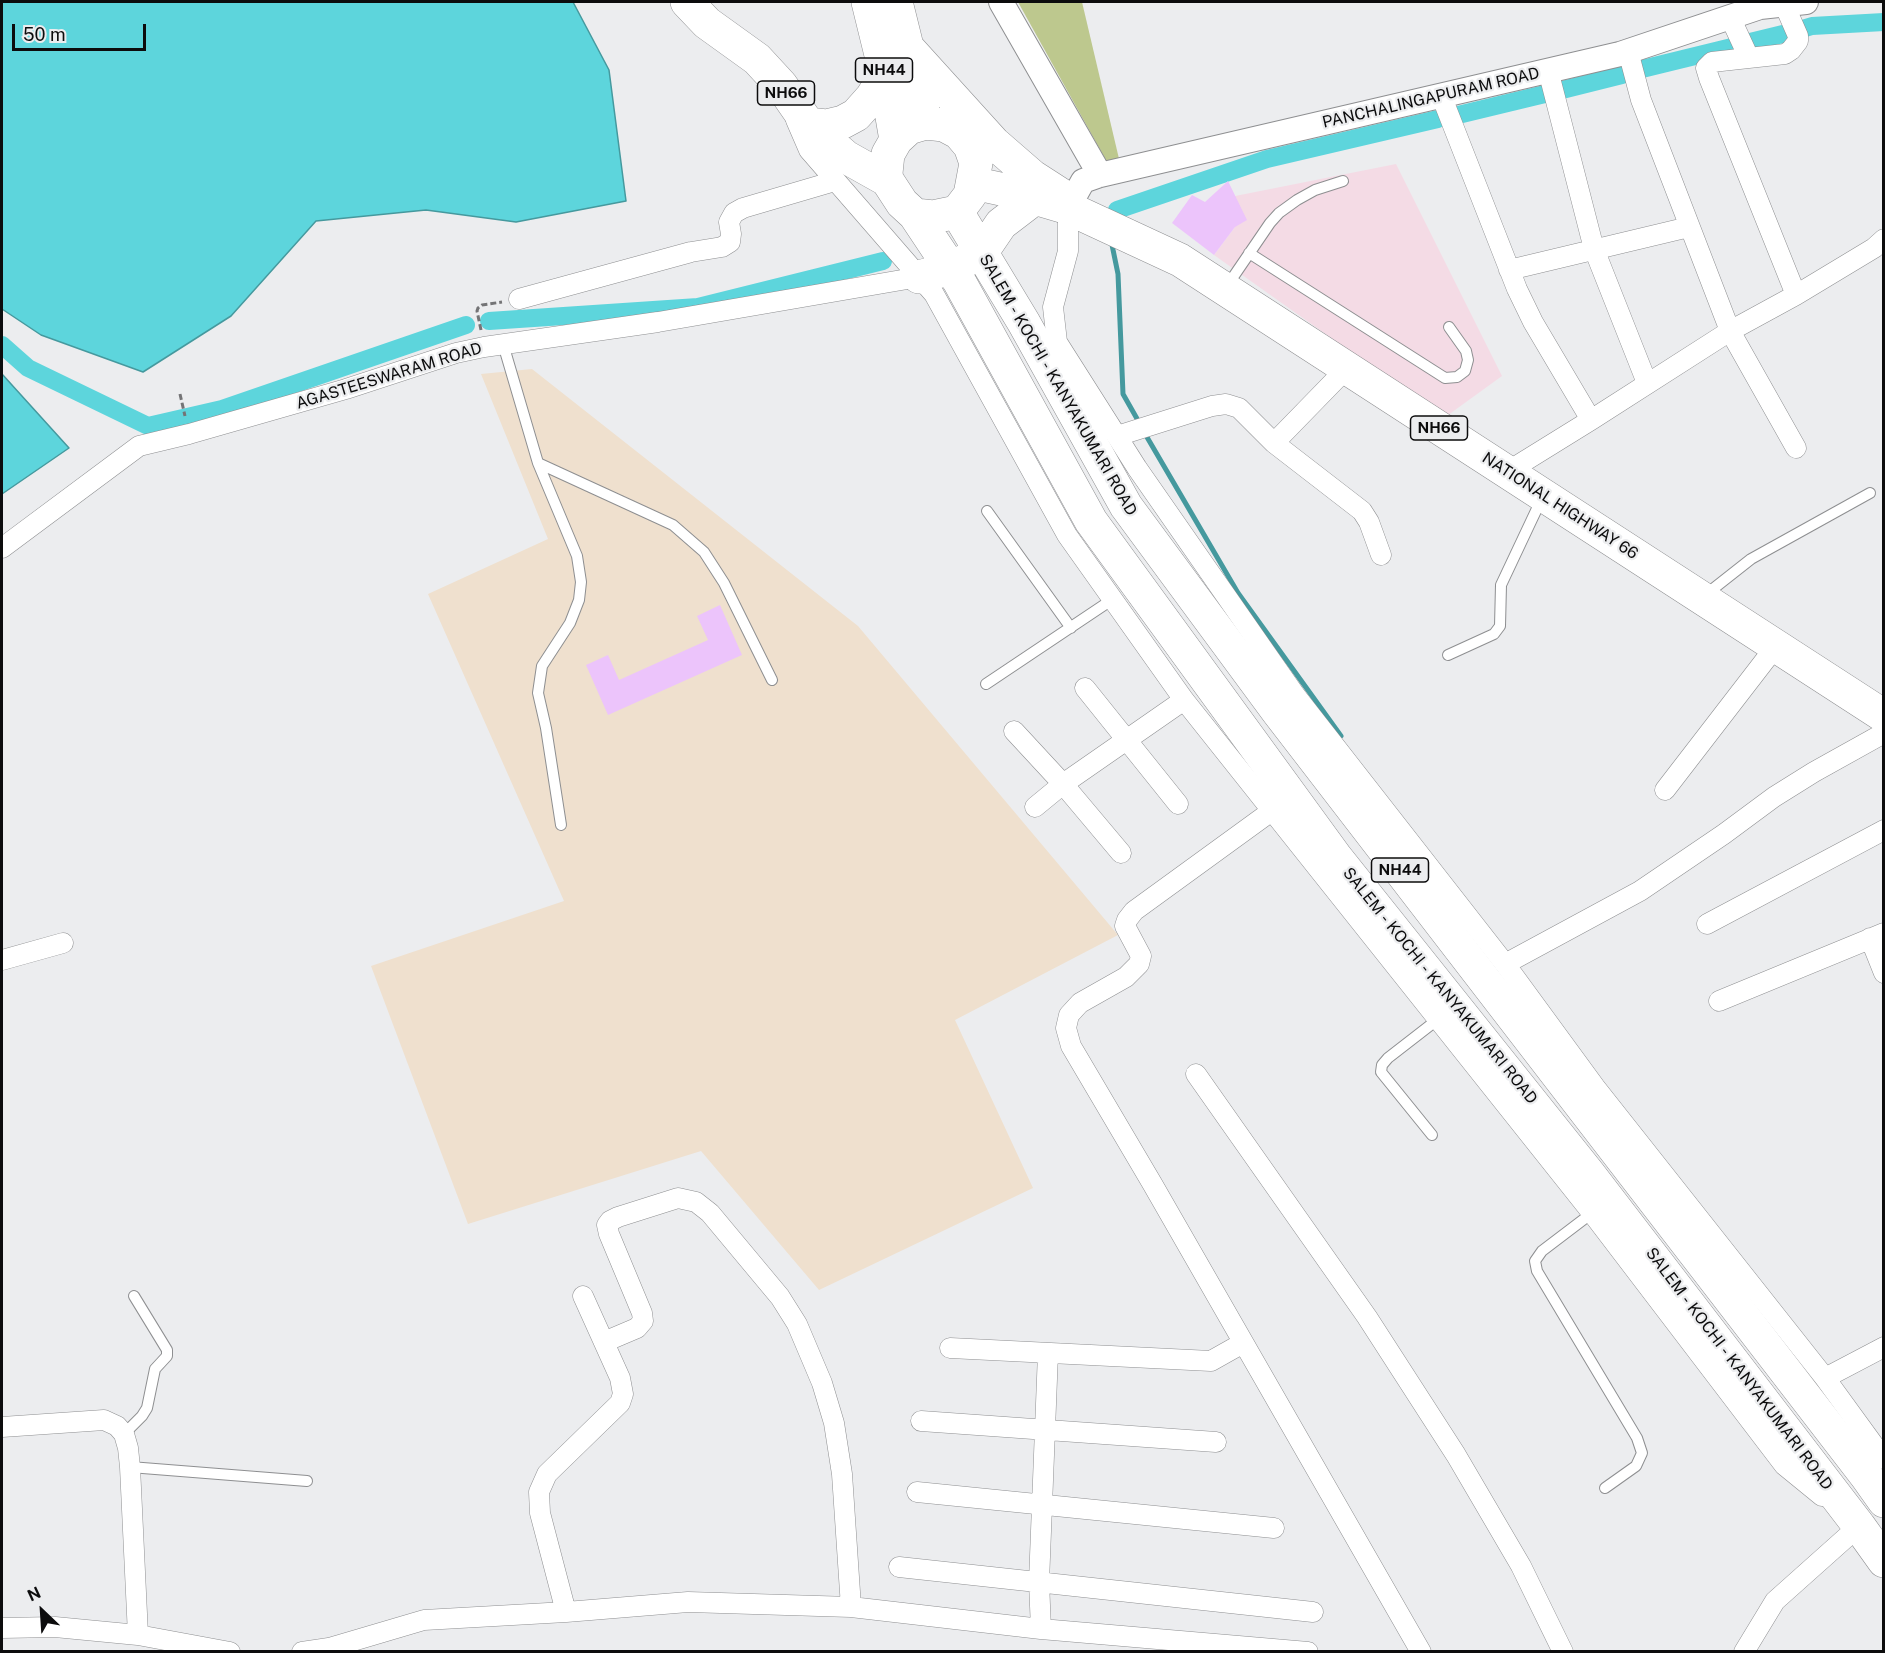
<!DOCTYPE html>
<style>
body{margin:0}
#map{position:relative;width:1885px;height:1653px;overflow:hidden;background:#ecedef;font-family:"Public Sans",sans-serif}
canvas{display:block}
.frame{position:absolute;inset:0;border:3px solid #0c0c0d;pointer-events:none}
.north{position:absolute;left:12px;top:1581px;width:60px;height:60px;-webkit-text-stroke:4px #ecedef;paint-order:stroke;rotate:335deg;font-size:16px;font-weight:700;line-height:24px;text-align:center;color:#0c0c0d}
.north::after{content:'';display:block;margin:auto;width:21px;height:27px;background:#0c0c0d;clip-path:polygon(50% 0,100% 100%,50% 72%,0 100%)}
.scale{position:absolute;left:12px;top:24px;width:134px;height:27px;box-sizing:border-box;border:3px solid #0c0c0d;border-top:0;padding-left:8px;font-size:18px;line-height:21px;white-space:nowrap;color:#0c0c0d;-webkit-text-stroke:4px #ecedef;paint-order:stroke}
</style>
<div id="map">
<canvas width="1885" height="1653"></canvas>
<div class="frame"></div>
<div class="north">N</div>
<div class="scale">50 m</div>
</div>
<script>
const ctx = document.querySelector('canvas').getContext('2d');
ctx.lineJoin = 'round';
function fill(path, color) { ctx.fillStyle = color; ctx.fill(path, 'evenodd'); }
const poly = rows => new Path2D(rows.map(r => 'M' + r).join(''));
function strokePath(path, color, width, dash) { ctx.strokeStyle = color; ctx.lineWidth = width; ctx.lineCap = dash ? 'butt' : 'round'; ctx.setLineDash(dash || []); ctx.stroke(path); }
function label(font, color, halo, rows, align = 'center') {
  ctx.font = font + ' "Public Sans",sans-serif'; ctx.lineWidth = 4.5; ctx.setLineDash([]); ctx.textBaseline = 'middle'; ctx.strokeStyle = halo; ctx.fillStyle = color; for (const [text, x, y, turn = 0] of rows) {
    ctx.save(); ctx.translate(x, y); ctx.rotate((+turn || 0) * Math.PI / 180); ctx.textAlign = isNaN(turn) ? turn : align; if (halo) ctx.strokeText(text, 0, 0); ctx.fillText(text, 0, 0); ctx.restore();
  }
}
const commercial = poly([
 [1396,164,1502,376,1444,418,1214,255,1235,227,1205,202]
]);
const education = poly([
 [532,369,858,626,1118,935,955,1020,1033,1188,819,1290,701,1151,468,1224,371,966,564,901,428,594,548,539,481,374]
]);
const green = poly([
 [1018,2,1082,2,1120,163,1108,164]
]);
const water = poly([
 [2,2,573,2,609,70,626,201,516,222,426,210,316,221,231,316,143,372,41,335,2,309,2,2],
 [2,374,69,448,2,494,2,374]
]);
const stream = poly([
 [1111,240,1118,274,1123,394,1140,424],
 [1144,432,1238,593,1341,736]
]);
const canal = poly([
 [1799,30,1812,26,1884,22],
 [1750,42,1787,33],
 [1642,69,1736,46],
 [1562,90,1622,75],
 [1458,115,1545,94],
 [1117,210,1267,159,1438,119],
 [489,321,698,307,883,261],
 [2,345,28,368,148,426,222,409,466,325]
]);
const building = poly([
 [1228,181,1247,220,1235,227,1214,255,1172,223,1192,195,1205,202],
 [720,605,742,655,608,715,586,665,608,655,619,680,708,640,697,616]
]);
const path = poly([
 [481,330,477,311,478,308,482,305,502,302],
 [180,394,185,416]
]);
const service = poly([
 [1249,253,1445,378,1457,377,1465,371,1468,360,1466,351,1449,327],
 [1227,286,1270,223,1279,213,1297,200,1315,190,1343,181],
 [503,344,538,463,577,556,581,582,579,600,570,623,542,666,538,693,546,728,561,825],
 [538,463,673,525,704,552,724,583,772,680],
 [987,511,1071,628],
 [1704,596,1751,559,1870,493],
 [1448,655,1494,634,1500,626,1501,585,1542,498],
 [986,684,1113,599],
 [1432,1135,1381,1072,1382,1065,1388,1058,1437,1020],
 [1592,1213,1542,1251,1535,1261,1537,1271,1637,1438,1642,1453,1636,1466,1605,1488],
 [124,1434,142,1416,147,1408,155,1369,167,1356,167,1350,134,1296],
 [130,1467,307,1481]
]);
const minor = poly([
 [1784,4,1798,36,1798,41,1791,50,1785,54,1712,62,1706,68,1709,78,1796,295],
 [1730,17,1749,58],
 [1628,51,1641,100,1730,331,1796,448],
 [1548,70,1594,249,1647,383],
 [1441,95,1517,289,1533,322,1591,420],
 [796,120,809,150,934,294,1067,535,1184,700,1592,1213,1784,1465,1822,1496],
 [1068,208,1068,251,1053,307,1057,342,1137,468,1295,695,1505,964,1595,1087,1825,1378,1884,1459],
 [1509,270,1689,227],
 [519,299,691,252,722,247,730,242,731,234,729,222,734,213,743,208,835,181],
 [1117,436,1212,406,1226,404,1239,408,1274,443,1347,368],
 [1274,443,1362,511,1369,522,1381,555],
 [1507,472,1591,420,1730,331,1796,295,1874,248,1884,239],
 [2,548,139,446,189,434,346,389,456,353,484,347,658,322,919,277],
 [1085,688,1178,804],
 [1014,731,1063,784,1121,853],
 [1665,790,1776,646],
 [1035,807,1063,784,1184,700],
 [1273,810,1134,911,1127,920,1125,926,1141,956,1139,964,1126,977,1080,1003,1069,1015,1066,1028,1071,1046,1153,1185,1421,1652],
 [1707,924,1884,830],
 [1870,938,1884,973],
 [2,960,63,943],
 [1505,964,1640,891,1724,834,1774,797,1814,772,1884,733],
 [1719,1001,1884,933],
 [1196,1074,1367,1317,1456,1455,1521,1566,1563,1652],
 [604,1342,637,1328,643,1321,642,1313,609,1234,607,1225,610,1221,618,1217,678,1198,696,1202,710,1213,780,1297,797,1324,822,1383,834,1423,842,1474,851,1607],
 [950,1348,1211,1361,1243,1343],
 [1825,1378,1884,1347],
 [921,1421,1216,1442],
 [2,1427,104,1420,117,1426,124,1434,128,1448,130,1467,138,1635],
 [917,1492,1274,1528],
 [899,1567,1313,1612],
 [566,1612,540,1513,539,1492,547,1474,620,1403,623,1394,620,1378,583,1296],
 [2,1628,55,1627,138,1635,230,1652],
 [1041,1629,1039,1582,1048,1353],
 [302,1652,329,1648,424,1620,566,1612,688,1602,851,1607,1041,1629,1308,1652],
 [1744,1652,1775,1601,1859,1526,1852,1521]
]);
const tertiary = poly([
 [1001,2,1100,175],
 [1068,208,1083,181,1100,175,1620,54,1760,7,1806,2]
]);
const trunk = poly([
 [687,2,707,23,757,59,781,85,808,124,846,157,887,180],
 [868,2,882,59,896,140],
 [896,2,926,123],
 [907,47,994,143,1032,176,1063,196],
 [808,124,826,126,843,122,856,115,872,97,880,84,883,67],
 [973,183,1014,192,1068,208,1180,260,1884,716],
 [957,212,1024,323,1126,506,1278,712,1867,1477,1884,1501],
 [915,215,933,217,957,212,970,195,976,163,970,146,959,133,944,125,926,123,909,128,896,140,888,154,886,173,887,180,902,203,915,215,959,281,1091,521,1335,856,1589,1174,1859,1526,1884,1561],
 [919,277,951,268,982,252,1001,224,1035,198]
]);
const shields = [
 [884,70,57],
 [786,93,57],
 [1439,428,57],
 [1400,870,57]
];
const shieldNames = [
 ["NH44",884,70],
 ["NH66",786,93],
 ["NH66",1439,428],
 ["NH44",1400,870]
];
const streetNames = [
 ["PANCHALINGAPURAM ROAD",1431,98,-13],
 ["AGASTEESWARAM ROAD",389,376,-17],
 ["SALEM - KOCHI - KANYAKUMARI ROAD",1058,385,60],
 ["NATIONAL HIGHWAY 66",1560,506,33],
 ["SALEM - KOCHI - KANYAKUMARI ROAD",1440,986,51],
 ["SALEM - KOCHI - KANYAKUMARI ROAD",1739,1369,53]
];
fill(commercial, '#f4dbe5');
fill(education, '#efe0ce');
fill(green, '#bdc88e');
fill(water, '#5dd5dc');
strokePath(water, '#45999e', 1.5);
strokePath(stream, '#45999e', 5);
strokePath(canal, '#5dd5dc', 18);
fill(building, '#ecc4fb');
strokePath(service, '#8e8f91', 12);
strokePath(minor, '#8e8f91', 21);
strokePath(tertiary, '#8e8f91', 26);
strokePath(trunk, '#8e8f91', 34);
strokePath(path, '#747476', 3, [6, 3]);
strokePath(service, '#fff', 10);
strokePath(minor, '#fff', 20);
strokePath(tertiary, '#fff', 24);
strokePath(trunk, '#fff', 33);
for (const [x, y, w] of shields) { const box = new Path2D(); box.roundRect(x - w / 2, y - 12, w, 24, 4.5); ctx.fillStyle = '#ecedef'; ctx.fill(box); strokePath(box, '#0c0c0d', 1.5); }
label('bold 15px', '#0c0c0d', null, shieldNames);
label('16px', '#0c0c0d', '#ecedef', streetNames);
</script>
